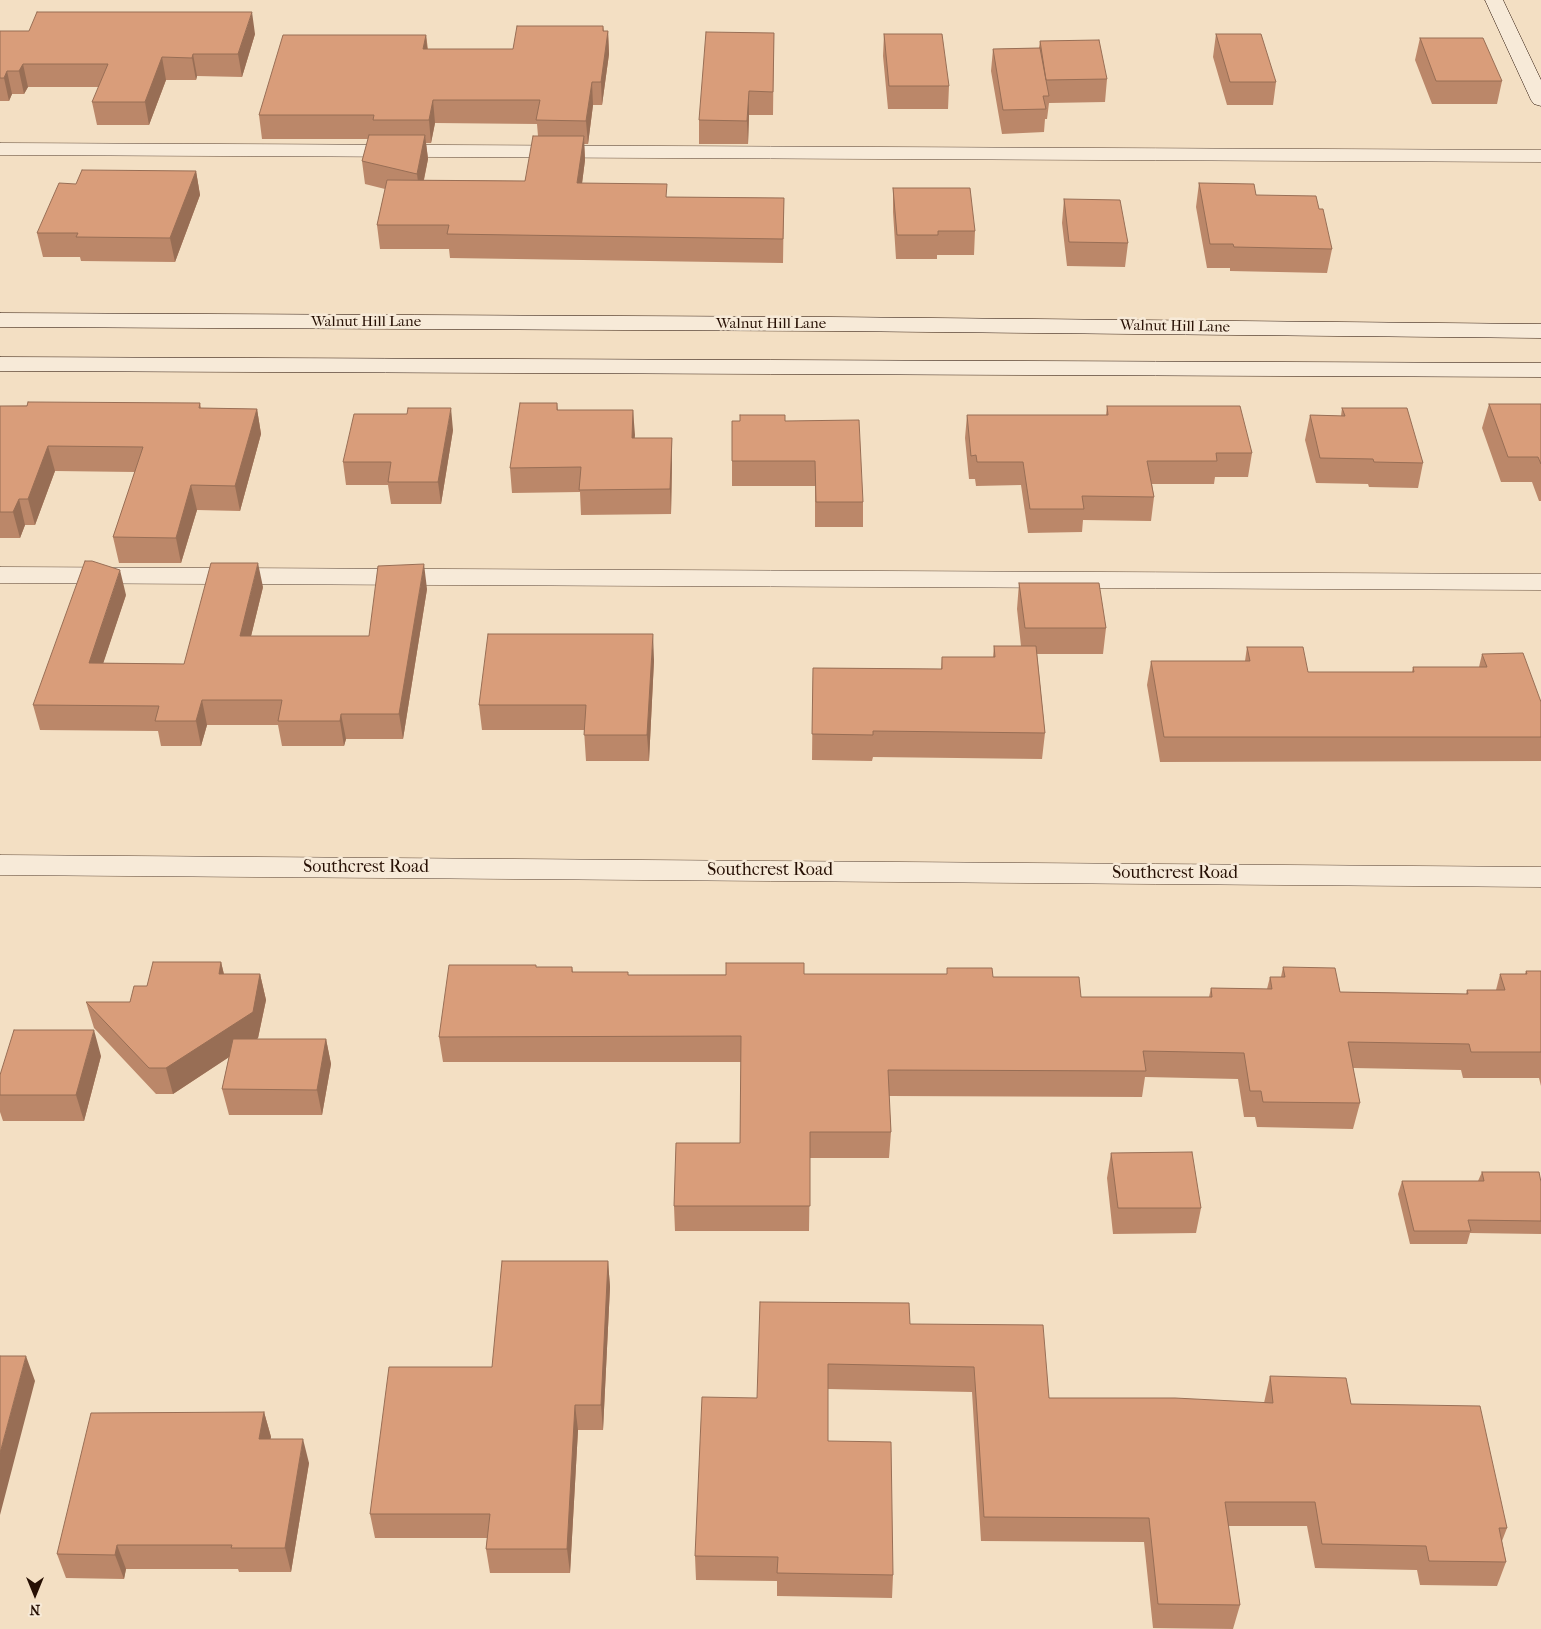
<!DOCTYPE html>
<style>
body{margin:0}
#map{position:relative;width:1541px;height:1629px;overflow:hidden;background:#f3dfc3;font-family:"IM FELL French Canon",serif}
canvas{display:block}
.north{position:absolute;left:10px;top:1569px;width:50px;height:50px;-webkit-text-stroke:4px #f7ead8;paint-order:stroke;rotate:180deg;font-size:14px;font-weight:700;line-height:20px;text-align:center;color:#271004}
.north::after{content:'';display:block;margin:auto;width:18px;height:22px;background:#271004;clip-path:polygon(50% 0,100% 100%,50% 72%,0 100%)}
</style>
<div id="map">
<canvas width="1541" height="1629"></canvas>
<div class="north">N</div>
</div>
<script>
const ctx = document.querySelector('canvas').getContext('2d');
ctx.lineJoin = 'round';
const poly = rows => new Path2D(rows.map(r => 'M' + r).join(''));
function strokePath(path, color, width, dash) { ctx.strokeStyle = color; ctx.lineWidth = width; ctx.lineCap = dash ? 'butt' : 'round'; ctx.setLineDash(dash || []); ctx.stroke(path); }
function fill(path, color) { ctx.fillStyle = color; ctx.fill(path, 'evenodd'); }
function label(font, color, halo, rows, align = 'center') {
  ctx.font = font + ' "IM FELL French Canon",serif'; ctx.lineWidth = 5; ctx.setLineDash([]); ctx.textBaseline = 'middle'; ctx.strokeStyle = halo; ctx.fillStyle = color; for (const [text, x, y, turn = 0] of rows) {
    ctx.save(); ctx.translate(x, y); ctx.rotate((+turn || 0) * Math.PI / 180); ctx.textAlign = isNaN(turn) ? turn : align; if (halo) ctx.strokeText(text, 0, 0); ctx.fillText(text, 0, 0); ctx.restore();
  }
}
const service = poly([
 [0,143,1541,150,1541,162,0,155,0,143],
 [0,567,1541,574,1541,590,0,583,0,567]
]);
const minor = poly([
 [0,855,1541,867,1541,887,0,875,0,855]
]);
const secondary = poly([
 [1485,0,1503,0,1541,80,1541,106,1534,104,1531,100,1485,0],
 [0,313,830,317,1541,324,1541,338,830,331,0,327,0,313],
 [0,357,1541,363,1541,377,0,371,0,357]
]);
const wall = poly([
 [603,26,604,31,608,31,609,54,602,105,593,105,588,144,584,144,585,160,582,183,667,197,784,198,783,263,450,258,449,249,380,249,377,225,385,189,365,184,362,161,368,139,262,139,259,115,426,35,428,49,513,49],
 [435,123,537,124,538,136,525,181,424,180,428,159,426,143,431,143],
 [0,31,255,34,242,77,197,76,196,80,166,80,149,125,97,125,92,102,99,87,28,87,24,94,12,94,9,101,0,101],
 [774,33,773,115,749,115,748,144,699,144,699,120],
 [884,34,949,86,948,109,888,109,883,56],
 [1216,34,1276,82,1273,105,1227,105,1213,57],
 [1420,38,1502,81,1497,104,1432,104,1415,60],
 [1040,41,1107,79,1105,102,1049,103,1047,119,1045,119,1044,132,1002,134,991,71,993,49,1039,48],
 [196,171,200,195,175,262,81,261,80,257,43,257,37,233,76,184],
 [1199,183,1256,195,1319,209,1332,249,1327,273,1230,271,1230,268,1207,268,1196,207],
 [893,188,975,231,974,255,937,255,937,259,896,259,893,212],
 [1064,199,1128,243,1125,267,1067,266,1062,223],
 [200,403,201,408,257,409,261,434,240,511,197,510,181,563,119,563,113,537,135,472,55,471,35,525,25,525,20,538,0,538,0,406],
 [557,403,558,410,633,410,634,438,672,438,672,463,671,514,581,515,580,492,512,493,510,468],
 [1489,404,1541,404,1541,501,1539,501,1532,482,1501,482,1482,428],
 [1107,406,1252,453,1248,477,1215,477,1214,484,1152,484,1154,497,1151,521,1083,520,1082,532,1028,533,1021,485,976,486,975,479,969,479,965,438,967,415,1106,415],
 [1342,408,1423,463,1418,488,1369,487,1368,484,1316,483,1305,440,1310,415,1341,416],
 [785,421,863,502,863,527,815,527,815,486,732,486,732,461],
 [453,430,441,504,391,504,388,485,346,485,343,462],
 [1019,583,1106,628,1103,654,1037,654,1045,733,1042,759,873,757,872,761,812,760,813,668,941,669,942,657,993,657,994,646,1021,646,1017,609],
 [263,587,251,636,369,636,427,589,403,739,346,739,344,746,282,746,278,725,207,725,201,746,161,746,158,731,40,730,33,705,126,595,103,663,184,664],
 [1247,647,1308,672,1412,672,1413,667,1479,667,1482,654,1541,702,1541,761,1160,762,1147,685,1151,661,1245,661],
 [654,660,649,761,586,761,584,730,482,730,479,705],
 [221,962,224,974,260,974,266,1000,258,1038,257,1039,326,1039,331,1064,322,1115,229,1115,222,1089,229,1057,173,1094,156,1094,94,1028,86,1002,130,1002,147,986],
 [536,965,536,967,572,967,573,972,629,975,947,974,947,968,1081,997,1209,997,1211,988,1267,989,1270,977,1281,977,1283,967,1340,992,1466,994,1467,990,1496,990,1500,974,1525,974,1526,971,1541,971,1541,1086,1539,1078,1463,1078,1461,1070,1353,1068,1360,1103,1353,1129,1257,1127,1255,1117,1244,1117,1238,1079,1145,1077,1142,1097,889,1096,891,1132,889,1158,810,1158,809,1231,675,1231,674,1206,740,1143,741,1062,443,1062,439,1037],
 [101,1056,84,1121,3,1121,0,1112,0,1075],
 [1111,1153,1201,1208,1196,1233,1113,1234,1107,1178],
 [1482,1172,1541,1182,1541,1234,1470,1233,1467,1244,1410,1244,1398,1194,1402,1181,1478,1181],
 [608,1261,610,1287,603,1430,578,1430,570,1573,490,1573,486,1549,487,1538,375,1538,370,1514,492,1367],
 [910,1324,1049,1398,1264,1403,1270,1376,1351,1404,1507,1528,1502,1541,1506,1562,1497,1586,1420,1585,1417,1570,1315,1568,1307,1526,1228,1526,1240,1605,1233,1629,1153,1628,1144,1542,981,1541,972,1392,828,1389,828,1441,893,1575,892,1598,777,1596,777,1581,696,1580,695,1556,757,1398],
 [264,1412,271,1437,270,1439,309,1463,291,1572,239,1572,238,1569,126,1569,124,1579,66,1578,57,1554]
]);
const shadedWall = poly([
 [252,12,255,34,242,77,238,54],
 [608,31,609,54,602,105,601,82],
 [426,35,428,58,423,49],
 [193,54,197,76,196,80,192,58],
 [162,57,166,80,149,125,145,102],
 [23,64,28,87,24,94,19,71],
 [7,71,12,94,9,101,4,78],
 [592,82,593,105,588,144,586,121],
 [749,91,749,115,748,144,747,121],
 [433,100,435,123,431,143,429,120],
 [425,135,428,159,420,198,417,174],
 [584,136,585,160,579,207,577,183],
 [196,171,200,195,175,262,170,238],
 [451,408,453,430,441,504,438,482],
 [257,409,261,434,240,511,235,486],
 [633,410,635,435,633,463,632,438],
 [672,438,672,463,671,514,670,489],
 [48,446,55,471,35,525,28,499],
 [191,485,197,510,181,563,176,538],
 [19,499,25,525,20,538,13,512],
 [258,563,263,587,245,661,240,636],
 [424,564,427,589,403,739,399,714],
 [120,570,126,595,95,688,89,663],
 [653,634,654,660,649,761,647,735],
 [202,700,207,725,201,746,196,721],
 [341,714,346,739,344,746,340,721],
 [221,962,227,988,219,974],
 [260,974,266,1000,258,1038,173,1094,166,1068],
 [94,1030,101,1056,84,1121,76,1095],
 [326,1039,331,1064,322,1115,317,1090],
 [608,1261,610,1287,603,1430,601,1405],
 [26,1356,35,1381,0,1515,0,1453],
 [575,1405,578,1430,570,1573,567,1549],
 [264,1412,271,1437,265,1463,259,1439],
 [303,1439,309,1463,291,1572,285,1548],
 [117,1545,126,1569,124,1579,115,1555]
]);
const building = poly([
 [37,12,252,12,238,54,193,54,192,58,162,57,145,102,92,102,108,64,23,64,19,71,7,71,4,78,0,78,0,31,29,31,37,12],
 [517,26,603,26,603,31,608,31,601,82,592,82,586,121,536,120,540,100,433,100,429,120,373,120,374,115,259,115,283,35,426,35,423,49,513,49,517,26],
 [706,32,774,33,773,92,749,91,747,121,699,120,706,32],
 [884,34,942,34,949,86,889,86,884,34],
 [1216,34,1261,34,1276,82,1230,82,1216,34],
 [1420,38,1483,38,1502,81,1436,81,1420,38],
 [1099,40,1107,79,1046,80,1040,41,1099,40],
 [1040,48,1049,96,1043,96,1046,109,1003,110,993,49,1040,48],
 [369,135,425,135,417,174,362,161,369,135],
 [533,136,584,136,577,183,667,184,666,197,784,198,783,239,447,234,449,225,377,225,387,180,525,181,533,136],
 [82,170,196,171,170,238,76,237,78,233,37,233,59,183,76,184,82,170],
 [1199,183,1254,184,1256,195,1316,196,1319,209,1323,209,1332,249,1234,247,1233,244,1210,244,1199,183],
 [893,188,970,188,975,231,938,231,938,235,897,235,893,188],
 [1064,199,1120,200,1128,243,1069,242,1064,199],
 [28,402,200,403,199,408,257,409,235,486,191,485,176,538,113,537,143,447,48,446,28,499,19,499,13,512,0,512,0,406,27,406,28,402],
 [520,403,557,403,557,410,633,410,632,438,672,438,670,489,579,490,581,467,510,468,520,403],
 [1489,404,1541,404,1541,464,1538,457,1508,457,1489,404],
 [1107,406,1240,406,1252,453,1216,453,1217,461,1147,461,1154,497,1082,496,1084,509,1030,509,1023,462,977,462,976,455,971,456,967,415,1108,415,1107,406],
 [408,408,451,408,438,482,388,482,391,462,343,462,354,414,407,414,408,408],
 [1342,408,1407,408,1423,463,1374,462,1373,459,1320,458,1310,415,1345,416,1342,408],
 [740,415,785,415,785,421,859,420,863,502,816,502,815,461,732,461,732,421,740,421,740,415],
 [85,561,92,561,120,570,89,663,184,664,211,563,258,563,240,636,369,636,378,566,424,564,399,714,341,714,340,721,278,721,282,700,202,700,196,721,155,721,159,706,33,705,85,561],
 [1019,583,1099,583,1106,628,1025,628,1019,583],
 [488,634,653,634,647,735,584,735,586,705,479,705,488,634],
 [994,646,1036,646,1045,733,873,731,873,735,812,734,813,668,942,669,942,657,995,657,994,646],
 [1247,647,1303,647,1308,672,1414,672,1413,667,1487,667,1482,654,1523,653,1541,702,1541,737,1164,737,1151,661,1250,661,1247,647],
 [153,962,221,962,219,974,260,974,253,1012,166,1068,149,1068,86,1002,130,1002,134,986,147,986,153,962],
 [726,963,804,963,804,974,947,974,947,968,992,968,993,977,1079,977,1081,997,1212,997,1211,988,1272,989,1270,977,1285,977,1283,967,1335,968,1340,992,1468,994,1467,990,1505,990,1500,974,1527,974,1526,971,1541,971,1541,1052,1471,1052,1469,1044,1348,1042,1360,1103,1263,1102,1261,1091,1250,1091,1244,1053,1143,1051,1146,1071,888,1070,891,1132,810,1132,810,1206,674,1206,676,1143,740,1143,741,1036,439,1037,449,965,536,965,536,967,572,967,572,972,628,972,628,975,726,975,726,963],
 [14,1030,94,1030,76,1095,0,1095,0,1075,14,1030],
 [233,1039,326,1039,317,1090,222,1089,233,1039],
 [1192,1152,1201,1208,1118,1208,1111,1153,1192,1152],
 [1482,1172,1539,1172,1541,1182,1541,1221,1468,1220,1471,1231,1414,1231,1402,1181,1484,1181,1482,1172],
 [502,1261,608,1261,601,1405,575,1405,567,1549,486,1549,490,1514,370,1514,389,1367,492,1367,502,1261],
 [760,1302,909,1303,910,1324,1043,1325,1049,1398,1175,1398,1273,1403,1270,1376,1346,1378,1351,1404,1480,1406,1507,1528,1499,1528,1506,1562,1429,1561,1426,1546,1322,1544,1315,1502,1225,1502,1240,1605,1158,1604,1149,1518,984,1517,974,1367,828,1364,828,1441,891,1442,893,1575,777,1573,778,1557,695,1556,702,1397,757,1398,760,1302],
 [0,1356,26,1356,0,1453,0,1356],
 [264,1412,259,1439,303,1439,285,1548,231,1548,232,1545,117,1545,115,1555,57,1554,91,1413,264,1412]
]);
const farStreetnames = [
 ["Walnut Hill Lane",366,322],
 ["Walnut Hill Lane",771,324],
 ["Walnut Hill Lane",1175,327,1]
];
const streetNames = [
 ["Southcrest Road",366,868],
 ["Southcrest Road",770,871],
 ["Southcrest Road",1175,874]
];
strokePath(service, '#5a4434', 1);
strokePath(minor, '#5a4434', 1);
strokePath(secondary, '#271004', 1);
fill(service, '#f7ead8');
fill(minor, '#f7ead8');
fill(secondary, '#f7ead8');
fill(wall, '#bb8769');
fill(shadedWall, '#986e55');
fill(building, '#d99d7a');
strokePath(building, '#986e55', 1);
label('15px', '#271004', '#f7ead8', farStreetnames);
label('18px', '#271004', '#f7ead8', streetNames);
</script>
